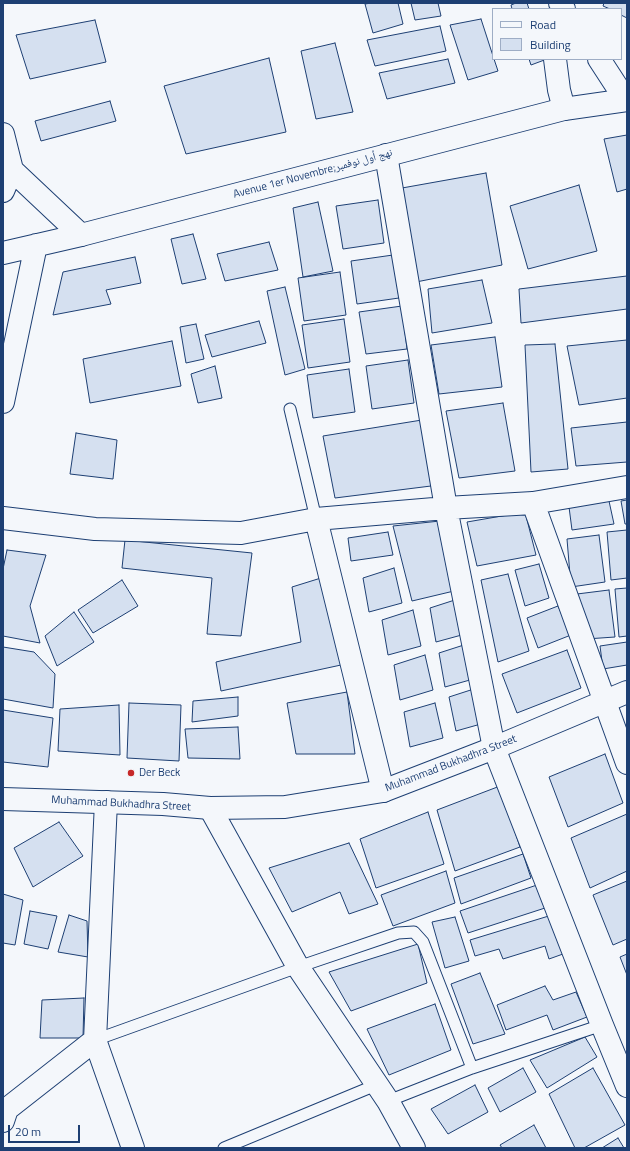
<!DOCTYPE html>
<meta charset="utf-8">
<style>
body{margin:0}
#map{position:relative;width:630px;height:1151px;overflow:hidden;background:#f4f7fb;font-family:"Titillium Web",sans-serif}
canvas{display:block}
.frame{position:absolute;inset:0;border:4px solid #1d3f73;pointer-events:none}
.legend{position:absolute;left:492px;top:8px;width:130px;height:52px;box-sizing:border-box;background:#f4f7fb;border:1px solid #9eadc5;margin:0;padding:5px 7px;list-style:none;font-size:12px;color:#1d3f73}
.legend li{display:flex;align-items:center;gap:8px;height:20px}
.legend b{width:20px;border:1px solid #9eadc5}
.scale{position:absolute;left:8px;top:1125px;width:72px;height:18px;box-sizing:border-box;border:2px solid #1d3f73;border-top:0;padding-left:5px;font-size:12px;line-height:14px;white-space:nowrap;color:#1d3f73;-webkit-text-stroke:3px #f4f7fb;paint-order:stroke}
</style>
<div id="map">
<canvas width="630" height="1151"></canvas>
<div class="frame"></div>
<ul class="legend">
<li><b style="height:5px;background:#f4f7fb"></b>Road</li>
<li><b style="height:11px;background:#d5e0f0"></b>Building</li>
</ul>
<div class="scale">20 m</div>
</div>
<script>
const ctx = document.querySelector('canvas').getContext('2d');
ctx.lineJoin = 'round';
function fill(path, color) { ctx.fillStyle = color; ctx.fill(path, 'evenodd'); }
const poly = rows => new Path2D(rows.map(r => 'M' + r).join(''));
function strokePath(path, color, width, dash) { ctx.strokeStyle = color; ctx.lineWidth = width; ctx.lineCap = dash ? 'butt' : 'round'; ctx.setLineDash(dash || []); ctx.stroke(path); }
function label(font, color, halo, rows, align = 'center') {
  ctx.font = font + ' "Titillium Web","Noto Naskh Arabic",sans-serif'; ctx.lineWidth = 3; ctx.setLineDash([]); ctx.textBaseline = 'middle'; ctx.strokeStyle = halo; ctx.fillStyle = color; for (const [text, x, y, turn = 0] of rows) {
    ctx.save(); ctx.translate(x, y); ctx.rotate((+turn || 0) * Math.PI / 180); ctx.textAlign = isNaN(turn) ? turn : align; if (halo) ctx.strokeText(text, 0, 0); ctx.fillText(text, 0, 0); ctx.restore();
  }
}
const building = poly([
 [371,3,398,3,403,24,373,33,365,4,371,3],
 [411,3,438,3,441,16,415,20,411,3],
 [516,3,527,3,529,9,512,9,511,5,516,3],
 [604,3,627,3,627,18,621,15,621,9,610,9,603,6,604,3],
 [481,19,493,56,493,59,494,59,498,71,468,80,450,25,481,19],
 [95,20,106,62,30,79,16,35,95,20],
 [440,26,446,51,375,66,367,40,440,26],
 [335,43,353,112,316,119,301,51,335,43],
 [269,58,286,132,186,154,164,86,269,58],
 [448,59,455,83,387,99,379,73,448,59],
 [529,59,547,59,531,65,529,59],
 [110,101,116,121,41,141,35,121,110,101],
 [627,135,627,189,617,192,604,139,627,135],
 [486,173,502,265,416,282,402,188,486,173],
 [579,185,597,251,528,269,510,206,579,185],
 [378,200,384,243,343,249,336,206,378,200],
 [318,202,333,271,303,277,293,208,318,202],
 [193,234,206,279,182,284,171,239,193,234],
 [269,242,278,270,225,281,217,254,269,242],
 [393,255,399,298,357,304,351,261,393,255],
 [135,257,141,283,106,290,111,304,53,315,63,272,135,257],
 [340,272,346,315,304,321,298,278,340,272],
 [627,276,627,309,521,323,519,289,627,276],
 [482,280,492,323,432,333,428,289,482,280],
 [285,287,305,369,285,375,267,291,285,287],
 [402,306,407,349,366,354,359,312,402,306],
 [344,319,350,362,308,368,302,325,344,319],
 [259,321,266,343,212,357,205,335,259,321],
 [196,324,204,359,186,363,180,327,196,324],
 [495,337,502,387,439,394,431,345,495,337],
 [627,340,627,398,579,405,567,346,627,340],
 [172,341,181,386,90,403,83,359,172,341],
 [555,344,568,469,531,472,525,345,555,344],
 [408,360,414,403,372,409,366,366,408,360],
 [215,366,222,398,198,403,191,374,215,366],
 [349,369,355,412,313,418,307,375,349,369],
 [503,403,515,471,459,478,446,411,503,403],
 [422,420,431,486,335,498,323,436,422,420],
 [627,422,627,462,576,466,571,428,627,422],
 [76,433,117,440,113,479,70,474,76,433],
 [627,500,627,524,625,524,621,501,627,500],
 [609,501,614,524,572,530,569,507,609,501],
 [525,512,536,555,477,566,467,522,525,512],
 [440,521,454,591,412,601,393,526,440,521],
 [627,530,627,578,611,580,607,532,627,530],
 [388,532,393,555,351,561,348,538,388,532],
 [599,535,605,582,571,587,567,539,599,535],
 [125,540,252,553,241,636,207,634,212,578,122,568,125,540],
 [7,550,46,555,30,606,40,643,3,636,3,569,7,550],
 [539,564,549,598,525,606,515,570,539,564],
 [394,568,402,603,369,612,363,578,394,568],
 [508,574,529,651,498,662,481,580,508,574],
 [321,578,341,665,221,691,216,662,301,642,292,587,321,578],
 [122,580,138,606,93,633,78,610,122,580],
 [627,588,627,636,619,637,615,589,627,588],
 [609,590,615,637,586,639,577,594,609,590],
 [461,598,469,633,436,642,430,608,461,598],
 [558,606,571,635,538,648,527,618,558,606],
 [413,610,421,646,388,655,382,620,413,610],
 [74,612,94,642,57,666,45,636,74,612],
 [627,642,627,665,603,669,600,646,627,642],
 [470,643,477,678,445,687,439,653,470,643],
 [3,647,34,652,55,674,53,708,3,699,3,647],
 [567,650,581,688,517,713,502,674,567,650],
 [425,655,433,690,400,700,394,665,425,655],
 [480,687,488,722,456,731,449,697,480,687],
 [347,692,355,754,296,754,287,703,347,692],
 [238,697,238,716,192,722,193,701,238,697],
 [129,703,181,705,179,761,127,758,129,703],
 [435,703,443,738,410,747,404,712,435,703],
 [119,705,120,755,58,751,60,709,119,705],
 [3,710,53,718,48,767,3,762,3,710],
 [238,727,240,759,188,758,185,729,238,727],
 [605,754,623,803,568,827,549,777,605,754],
 [500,786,520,847,455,871,437,810,500,786],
 [428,812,444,864,376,888,360,839,428,812],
 [627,814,627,871,590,888,571,838,627,814],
 [59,822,83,856,33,887,14,848,59,822],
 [349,843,378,904,349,914,340,892,292,912,269,868,349,843],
 [523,854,531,878,461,904,454,878,523,854],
 [446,871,455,903,393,926,381,895,446,871],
 [627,881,627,939,613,945,593,895,627,881],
 [537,885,545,908,468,933,460,911,537,885],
 [3,894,23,900,15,945,3,943,3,894],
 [30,911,57,916,48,949,24,944,30,911],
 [69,915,87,921,88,957,58,952,69,915],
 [552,915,563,954,549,959,545,946,503,959,499,949,475,956,470,940,552,915],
 [455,917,469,961,445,968,432,922,455,917],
 [418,944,427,983,351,1011,329,972,418,944],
 [627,954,627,975,620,957,627,954],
 [480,973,505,1034,473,1044,451,984,480,973],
 [545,986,553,1000,576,992,587,1017,553,1030,547,1015,506,1030,497,1005,545,986],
 [84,998,83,1038,40,1038,42,1000,84,998],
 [435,1004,451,1050,389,1075,367,1029,435,1004],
 [585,1037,597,1057,547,1088,530,1060,585,1037],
 [523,1068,536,1092,500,1112,488,1088,523,1068],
 [593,1068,625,1125,584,1148,575,1148,549,1094,593,1068],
 [475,1085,488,1112,448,1134,431,1109,475,1085],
 [534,1125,546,1148,502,1148,500,1145,534,1125],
 [618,1138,624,1148,602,1148,618,1138]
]);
const service = poly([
 [290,409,316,519],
 [95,1040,298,967,398,933,414,932,423,942,472,1068],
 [388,1101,472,1068,602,1025],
 [224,1148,376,1085]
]);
const minor = poly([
 [3,134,12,170,3,191],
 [386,155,446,508,494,748,602,1025,627,1086],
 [12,170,81,235],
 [533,503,627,763],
 [3,518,95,529,241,533,316,519,446,508,533,503,627,487],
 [316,519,383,791],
 [210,808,298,967,388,1101,414,1148],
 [95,1040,133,1148],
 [3,1121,7,1109,95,1040,106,802]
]);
const tertiary = poly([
 [560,3,564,9],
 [555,59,559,90,564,109],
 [599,59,625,99],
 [3,799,163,804,210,808,285,807,383,791,494,748,627,692]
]);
const secondary = poly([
 [3,253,81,235,564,109,627,100],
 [3,402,36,245]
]);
const markers = [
 [131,773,4,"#c62828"]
];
const streetNames = [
 ["Avenue 1er Novembre;نهج أول نوفمبر",313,174,-15],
 ["Muhammad Bukhadhra Street",451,764,-21],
 ["Muhammad Bukhadhra Street",121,804,3]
];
const poiNames = [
 ["Der Beck",139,773]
];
fill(building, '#d5e0f0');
strokePath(building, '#1d3f73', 1);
strokePath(service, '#1d3f73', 13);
strokePath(minor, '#1d3f73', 24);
strokePath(tertiary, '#1d3f73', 24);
strokePath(secondary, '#1d3f73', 24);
strokePath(service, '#f4f7fb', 11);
strokePath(minor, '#f4f7fb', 22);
strokePath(tertiary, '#f4f7fb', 22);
strokePath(secondary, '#f4f7fb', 22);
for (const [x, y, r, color] of markers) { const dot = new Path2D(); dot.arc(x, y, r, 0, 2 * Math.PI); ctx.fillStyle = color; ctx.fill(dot); strokePath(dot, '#f4f7fb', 1.5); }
label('11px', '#1d3f73', '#f4f7fb', streetNames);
label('11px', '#1d3f73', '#f4f7fb', poiNames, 'left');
</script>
